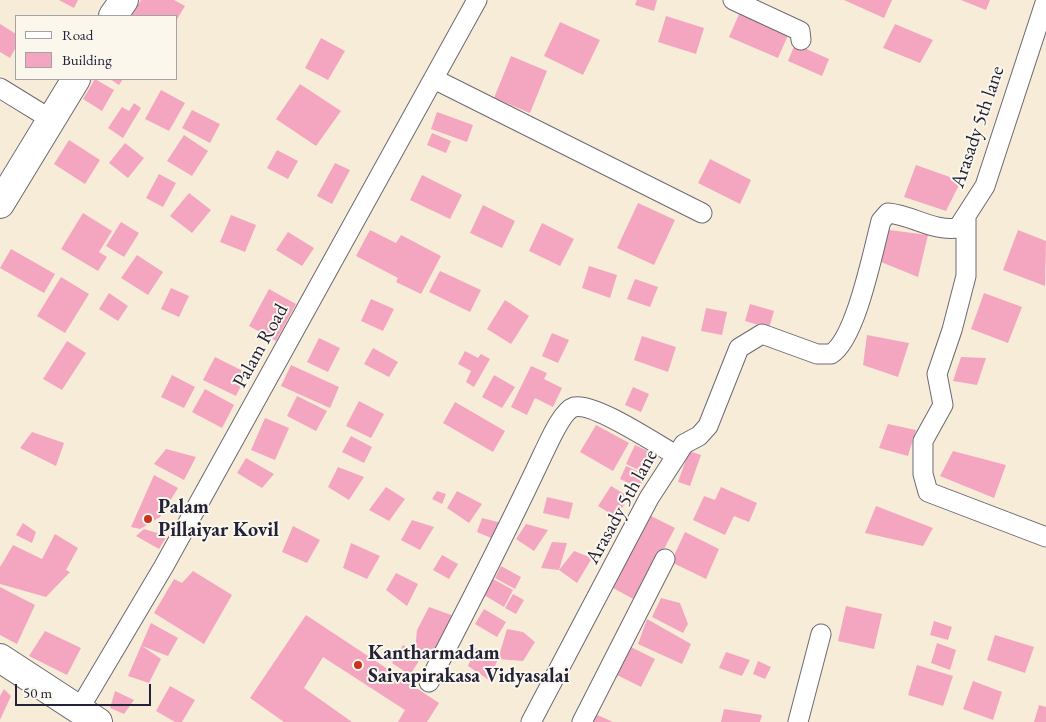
<!DOCTYPE html>
<html>
<head>
<meta charset="utf-8">
<style>
	body { margin:0 }
	#map { position:relative; width:1046px; height:722px; overflow:hidden; background:#f7ecd8; font-family:"EB Garamond",serif }
	canvas { display:block }
	.legend { position:absolute; left:15px; top:15px; width:162px; height:65px; box-sizing:border-box; background:#fbf7ec; border:1px solid #a4a2a5; margin:0; padding:6px 9px; list-style:none; font-size:15px; color:#22223b }
	.legend li { display:flex; align-items:center; gap:10px; height:25px }
	.legend b { width:25px; border:1px solid #a4a2a5 }
	.scale { position:absolute; left:15px; top:684px; width:136px; height:22px; box-sizing:border-box; border:2px solid #22223b; border-top:0; padding-left:6px; font-size:15px; line-height:18px; white-space:nowrap; color:#22223b; -webkit-text-stroke:4px #fbf7ec; paint-order:stroke }
</style>
</head>
<body>
<div id="map">
<canvas width="1046" height="722"></canvas>
<ul class="legend">
<li><b style="height:6px;background:#fff"></b>Road</li>
<li><b style="height:14px;background:#f4a6c1"></b>Building</li>
</ul>
<div class="scale">50 m</div>
</div>
<script>
const c = document.querySelector('canvas').getContext('2d');
c.lineJoin = 'round';
function fill(path, color) { c.fillStyle = color; c.fill(path, 'evenodd'); }
function stroke(path, color, width, dash) { c.strokeStyle = color; c.lineWidth = width; c.lineCap = dash ? 'butt' : 'round'; c.setLineDash(dash || []); c.stroke(path); }
function label(font, color, halo, rows, align = 'center') {
  c.font = font + ' "EB Garamond",serif'; c.lineWidth = 4; c.setLineDash([]); c.textBaseline = 'middle'; c.strokeStyle = halo; c.fillStyle = color; for (const [text, x, y, turn = 0] of rows) {
    c.save(); c.translate(x, y); c.rotate((+turn || 0) * Math.PI / 180); c.textAlign = isNaN(turn) ? turn : align; if (halo) c.strokeText(text, 0, 0); c.fillText(text, 0, 0); c.restore();
  }
}
fill(new Path2D(`
	M59 0H78L74 8Z
	M141 0H174L185 6 176 21V16H131Z
	M637 0H657L654 11 635 5Z
	M844 0H892L884 18Z
	M961 0H990L986 10Z
	M740 12 789 33 778 58 729 37Z
	M666 16 704 28 696 54 658 42Z
	M560 22 600 40 583 75 544 56Z
	M0 24 16 34V47L10 58 0 52Z
	M895 24 933 40 920 63 883 48Z
	M321 38 345 51 328 80 305 68Z
	M795 44 829 59 822 76 788 61Z
	M511 56 547 71 530 113 494 98Z
	M95 79 114 90 102 111 83 99Z
	M110 79H123L119 85Z
	M300 84 341 111 316 146 276 119Z
	M161 90 185 103 169 131 145 119Z
	M134 103 141 108 123 138 108 128 122 107 129 111Z
	M192 110 220 124 210 143 182 128Z
	M437 112 473 125 467 142 431 129Z
	M432 133 451 141 446 153 427 145Z
	M184 135 208 151 192 176 167 161Z
	M69 140 100 160 85 184 54 164Z
	M125 143 144 158 128 178 109 163Z
	M277 150 298 161 288 179 267 168Z
	M710 159 751 180 740 204 698 183Z
	M335 163 350 170 332 204 317 196Z
	M916 165 961 181 946 211 904 197Z
	M159 174 176 183 163 207 146 198Z
	M422 175 462 195 450 219 410 200Z
	M189 193 211 210 192 233 170 216Z
	M638 203 675 220 654 265 617 248Z
	M483 205 515 221 502 248 470 233Z
	M83 213 112 231 99 252 107 257 98 271 61 249Z
	M231 215 256 225 245 252 220 242Z
	M121 222 139 233 124 257 106 246Z
	M542 223 574 239 560 266 529 251Z
	M370 230 396 243 401 235 441 256 421 294 396 282 398 278 356 256Z
	M889 230 928 235 918 277 881 262Z
	M1018 230 1046 241 1045 286 1003 270Z
	M288 232 314 248 302 266 276 250Z
	M11 249 55 274 44 293 0 268Z
	M137 255 163 272 148 295 121 278Z
	M589 266 617 275 610 298 582 288Z
	M440 271 481 290 470 312 429 292Z
	M61 277 89 294 65 333 37 316Z
	M635 279 658 287 650 307 627 299Z
	M171 288 189 296 179 317 161 309Z
	M269 289 296 304 276 341 249 326Z
	M109 293 128 306 118 321 99 309Z
	M984 293 1022 307 1008 343 971 329Z
	M371 299 394 309 383 331 361 321Z
	M505 300 529 316 511 344 487 329Z
	M750 304 774 311 769 328 745 321Z
	M706 308 727 312 722 335 701 331Z
	M552 333 569 340 558 363 542 356Z
	M867 335 909 343 898 377 863 365Z
	M642 336 676 347 668 372 634 360Z
	M319 338 340 348 328 372 307 362Z
	M67 341 86 353 62 390 43 379Z
	M373 348 398 362 389 377 364 364Z
	M465 351 478 358 481 354 490 359 474 387 466 382 471 371 458 364Z
	M215 357 247 373 236 396 203 380Z
	M961 357 986 358 977 385 953 381Z
	M291 365 339 387 330 408 281 386Z
	M531 366 547 373 544 379 562 388 553 407 535 398 527 415 511 407Z
	M172 375 195 387 184 408 161 397Z
	M494 375 515 387 502 408 482 397Z
	M633 387 649 394 641 412 625 405Z
	M205 389 234 405 222 428 192 412Z
	M297 396 327 411 316 431 287 416Z
	M359 401 384 414 371 438 346 426Z
	M455 402 505 431 493 452 443 423Z
	M265 418 289 428 275 460 251 450Z
	M888 424 916 430 908 456 879 448Z
	M596 425 629 443 613 471 580 452Z
	M32 432 64 443 56 466 20 448Z
	M351 436 372 447 364 463 342 452Z
	M635 445 652 453 643 472 626 464Z
	M166 449 196 457 184 480 154 464Z
	M689 451 701 455 690 486 678 482Z
	M953 451 1006 465 994 498 940 476Z
	M246 458 274 474 262 488 237 473Z
	M626 466 646 475 640 488 620 479Z
	M338 467 364 477 349 500 328 487Z
	M154 475 178 488 160 517 140 529 131 527Z
	M611 486 629 497 616 517 598 506Z
	M386 487 405 499 389 521 369 510Z
	M721 487 757 503 749 522 734 516 725 535 693 520 704 496 715 500Z
	M437 491 446 494 442 504 432 499Z
	M457 491 482 504 469 523 447 508Z
	M547 497 573 503 569 519 543 513Z
	M876 506 933 528 923 546 865 533Z
	M649 515 675 528 637 601 613 588Z
	M482 518 502 523 498 541 477 532Z
	M412 520 434 527 420 550 401 540Z
	M23 523 36 532 32 543 16 535Z
	M526 524 548 530 534 551 516 539Z
	M293 526 320 540 307 563 282 552Z
	M144 529 167 536 159 549 136 536Z
	M685 532 719 549 706 579 671 562Z
	M55 534 78 548 66 570 70 572 46 597 0 584V567L13 545 42 559Z
	M552 542 567 543 559 570 574 551 592 558 577 583 559 570 541 568Z
	M351 543 380 556 367 579 343 568Z
	M442 555 458 564 449 579 433 570Z
	M501 566 521 577 515 589 495 578Z
	M193 571 232 595 204 644 154 613 174 579 182 583Z
	M396 573 418 584 407 606 386 590Z
	M493 579 513 590 504 607 484 595Z
	M0 587 35 605 17 644 0 635Z
	M513 594 524 600 516 614 505 608Z
	M661 598 680 603 688 624 683 633 652 617Z
	M846 606 882 614 874 649 838 641Z
	M429 607 454 616 432 655 415 651 417 630Z
	M484 609 506 622 497 637 475 624Z
	M306 615 439 703 427 722H398L405 710 323 657 304 688 352 722H284L250 698Z
	M647 619 691 644 682 664 638 644Z
	M934 621 952 627 948 640 930 635Z
	M151 623 178 638 168 656 142 646 161 659 149 683 128 676Z
	M507 629 523 632 535 642 523 661 498 659Z
	M45 631 81 648 67 675 29 656Z
	M995 635 1034 647 1025 673 987 660Z
	M937 643 956 650 950 670 931 663Z
	M403 645 422 656 410 675 392 663Z
	M629 646 655 659 641 687 615 674Z
	M475 648 498 659 489 680 468 666Z
	M726 652 750 660 742 676 719 668Z
	M758 661 771 667 765 679 753 674Z
	M917 665 953 676 943 706 908 695Z
	M973 681 1002 692 993 720 963 709Z
	M170 686 195 700 182 722H175L156 711Z
	M4 689 11 696 0 720V696Z
	M115 691 134 700 124 714 110 708Z
	M1039 705 1046 707V722H1034Z
	M724 709 762 715 760 722H721Z
	M593 713 613 722H589Z`), '#f4a6c1');
const street = new Path2D(`
	M733 0 800 31 801 40
	M434 79 702 213
	M0 88 52 120
	M966 218V276L952 330 937 374 943 405 923 441V474L928 492 1046 537
	M429 682C468 607 507 531 543 454 549 442 562 411 574 407 594 402 656 444 676 455
	M78 711 164 566 477 0
	M531 722 649 498 684 444 699 436 708 426 739 348 762 334 817 354H831C856 339 873 251 881 221L888 213C912 215 934 232 958 228L985 186 1046 0
	M582 722 665 559
	M798 722 821 634`);
const secondary = new Path2D(`
	M0 658 98 722`);
const primary = new Path2D(`
	M113 16 124 0
	M0 204 76 79`);
stroke(street, '#6d6972', 21);
stroke(secondary, '#6d6972', 30);
stroke(primary, '#6d6972', 30);
stroke(street, '#fff', 19);
stroke(secondary, '#fff', 28);
stroke(primary, '#fff', 28);
for (const [x, y, r, color] of [
	[148,519,5,"#c8321e"],
	[358,665,5,"#c8321e"]
]) { const dot = new Path2D(); dot.arc(x, y, r, 0, 2 * Math.PI); c.fillStyle = color; c.fill(dot); stroke(dot, '#fbf7ec', 2); }
label('20px', '#22223b', '#fbf7ec', [
	["Arasady 5th lane",978,127,-71],
	["Palam Road",261,346,-61],
	["Arasady 5th lane",622,507,-61]
]);
label('bold 20px', '#22223b', '#fbf7ec', [
	["Palam",158,508],
	["Pillaiyar Kovil",158,531],
	["Kantharmadam",368,654],
	["Saivapirakasa Vidyasalai",368,677]
], 'left');
</script>
</body>
</html>
